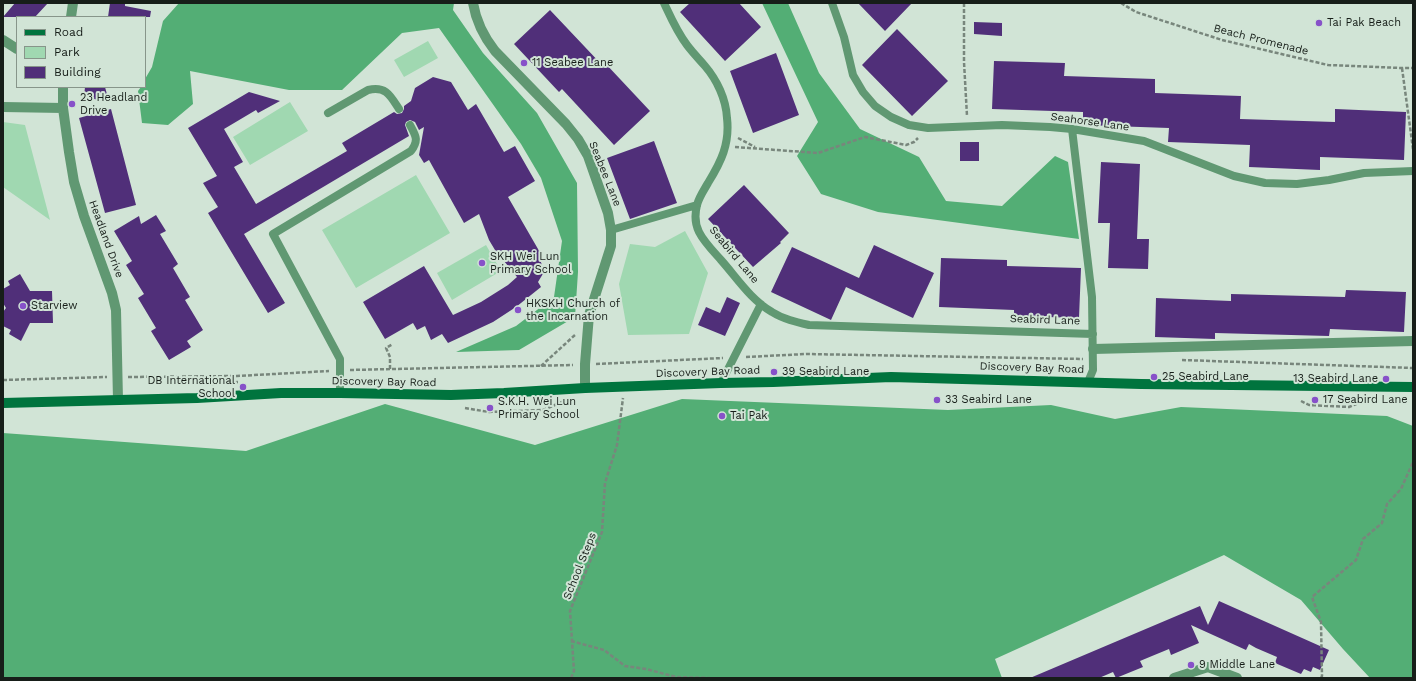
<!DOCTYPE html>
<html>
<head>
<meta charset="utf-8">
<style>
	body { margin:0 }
	#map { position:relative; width:1416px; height:681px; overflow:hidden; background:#d1e4d6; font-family:"Work Sans",sans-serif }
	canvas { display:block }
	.frame { position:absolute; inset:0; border:4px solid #171e19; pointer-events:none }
	.legend { position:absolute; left:16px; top:16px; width:130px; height:72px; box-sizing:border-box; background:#d1e4d6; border:1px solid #87958a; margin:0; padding:5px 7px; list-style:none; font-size:12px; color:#171e19 }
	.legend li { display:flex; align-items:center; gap:8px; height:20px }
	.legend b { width:20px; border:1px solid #87958a }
</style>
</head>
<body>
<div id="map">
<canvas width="1416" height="681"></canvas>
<div class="frame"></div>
<ul class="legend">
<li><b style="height:5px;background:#00743e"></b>Road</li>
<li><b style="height:11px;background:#a0d8b1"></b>Park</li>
<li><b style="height:11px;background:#502f79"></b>Building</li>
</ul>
</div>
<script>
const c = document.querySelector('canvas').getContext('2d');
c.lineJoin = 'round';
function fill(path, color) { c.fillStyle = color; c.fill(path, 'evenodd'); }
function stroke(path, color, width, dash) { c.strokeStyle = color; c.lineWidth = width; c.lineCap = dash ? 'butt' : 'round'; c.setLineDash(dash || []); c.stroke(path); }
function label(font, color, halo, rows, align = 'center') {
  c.font = font + ' "Work Sans",sans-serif'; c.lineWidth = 4; c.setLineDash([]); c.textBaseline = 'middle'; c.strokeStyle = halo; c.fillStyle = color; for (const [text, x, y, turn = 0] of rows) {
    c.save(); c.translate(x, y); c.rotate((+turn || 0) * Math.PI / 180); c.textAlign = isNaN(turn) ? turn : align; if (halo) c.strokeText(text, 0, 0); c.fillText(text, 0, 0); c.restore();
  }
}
fill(new Path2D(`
	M428 41 438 58 404 77 394 60Z
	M290 102 308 131 250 165 233 137Z
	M3 122 25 125 50 220 3 187Z
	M416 175 450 233 356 288 322 230Z
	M685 231 708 273 689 334 628 335 619 284 630 244 655 247Z
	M486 245 501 271 452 300 437 273Z`), '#a0d8b1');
fill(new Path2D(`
	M179 3H454L453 10 483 53 537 113 577 183 578 272 575 317 519 350 456 352 516 326 554 297 562 241 541 178 521 144 439 28 402 33 342 90H289L190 71 193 104 168 125 142 123 138 91 141 87H145V79L152 67 163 21Z
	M762 3H788L819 73 860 129 919 157 946 201 1002 206 1055 156 1068 162 1079 239 878 212 821 194 797 156 818 122Z
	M682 399 948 410 1051 405 1115 419 1181 407 1387 416 1413 426V678H1370L1343 649 1301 600 1224 555 995 659 1002 678H3V433L246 451 385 404 535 445Z`), '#53ae75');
fill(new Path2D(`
	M15 3H48L35 17H3Z
	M110 3H125V6L151 11 150 17H108Z
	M690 3H739L761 27 725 61 680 12Z
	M858 3H912L885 31Z
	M550 10 602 65 605 63 650 111 614 145 562 89 559 92 514 44Z
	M974 22 1002 23V36L974 34Z
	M897 29 948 81 912 116 862 65Z
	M776 53 799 115 753 133 730 71Z
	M994 61 1065 63 1064 76 1155 79V93L1241 96 1240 119 1335 122V109L1406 112 1404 160 1320 157V170L1249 167 1250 145 1168 142 1169 128 1083 125V112L992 109Z
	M433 77 451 82 468 110 476 104 504 152 515 146 535 181 508 197 538 249 542 258 540 259 544 272 538 282 541 287 516 307 493 322 448 343 442 334 431 340 425 326 417 330 413 323 385 339 363 302 424 266 453 315 481 302 508 285 517 277 495 250 489 240 479 214 464 223 429 160 424 163 419 155 424 127 419 130 415 122 410 120 406 122 405 125 409 136 244 234 285 303 268 313 208 213 218 207 203 183 217 176 188 128 249 92 280 101 258 113 256 110 224 129 243 162 234 167 256 204 347 151 342 143 394 112 397 114 402 113 404 109V106L411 101 415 88Z
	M85 87H105L109 102 84 97Z
	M111 109 136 205 105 213 79 118Z
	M654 141 677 203 630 219 607 158Z
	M960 142H979V161H960Z
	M1101 162 1140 164 1137 239H1149L1148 269 1108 268 1110 223H1098Z
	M744 185 789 233 780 242 781 243 753 267 708 219Z
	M156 215 166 231 160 234 178 264 173 268 190 297 185 300 203 330 187 341 191 347 169 360 151 331 156 328 138 298 144 294 126 265 132 261 114 231 139 216 141 224Z
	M874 245 934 273 913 318 846 287 831 320 771 292 792 247 859 278Z
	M941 258 1007 260V266L1081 268 1079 318 1014 316V310L939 307Z
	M20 274 30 291H52L53 323H30L21 341 9 334 11 330 3 326V312L6 308 3 303V289L10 285 8 281Z
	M1346 290 1406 292 1404 332 1330 329 1329 336 1215 333V339L1155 337 1156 298 1231 301V294L1345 297Z
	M727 297 740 303 725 336 698 325 706 307 720 313Z
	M1219 601 1329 650 1320 670 1313 667 1311 672 1304 669 1301 674 1275 663 1277 657 1256 648 1249 644 1246 650 1191 625 1199 643 1171 655 1169 649 1152 656 1140 661 1143 667 1116 678 1113 672 1099 678H1030L1200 606 1208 625Z`), '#502f79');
stroke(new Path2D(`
	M964 3V62L967 116
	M1121 3 1136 12 1222 40 1328 65 1402 68H1413
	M1402 68 1413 149
	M738 138 755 147
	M735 147 818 153 865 137 906 145 914 142 918 138
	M746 357 806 354 1083 359
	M1182 360 1413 368
	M596 364 723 358
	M541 366 576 334
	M390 369V357L386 348 393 344
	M350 370 573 365
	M128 377 237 376 329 371
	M3 380 107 377
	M211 384 238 382
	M1301 401 1309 405 1349 407 1366 400
	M465 408 489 412 543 410 562 402
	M571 641 604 650 625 666 646 669 676 677 710 678
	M571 678 574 671 570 611 602 532 605 483 617 445 623 398
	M1321 678 1322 676 1321 622 1312 597 1356 560 1363 539 1382 523 1387 504 1401 489 1413 462`), '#78867c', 2.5, [4, 2]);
stroke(new Path2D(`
	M664 3C671 18 677 32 687 45 693 53 699 59 705 66 717 80 726 99 727 118 730 144 721 162 708 183 704 190 699 197 697 205 695 213 695 224 699 232 704 242 713 251 721 260 737 278 751 300 772 312 783 319 796 322 809 325L1093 334
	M832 3 844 37 853 75 863 92 875 106 891 117 909 125 928 128 1002 125 1050 127 1072 129 1144 141 1234 176 1265 183 1297 184 1329 180 1364 173 1413 171
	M328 113 368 90C386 86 390 95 399 109
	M1072 129 1092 297 1093 370 1088 382
	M611 230 697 205
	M721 383 761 304
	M340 393V359L273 234 411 151C419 140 416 136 410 125`), '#609872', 8);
stroke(new Path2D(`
	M473 3C476 21 484 37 495 51L566 124 578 139 588 156 608 213 611 230V246L589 315 585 364V388
	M71 17 73 3
	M3 40 17 49
	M63 87V108L69 152 74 182 84 216 112 293 116 310 118 400
	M3 107 63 108
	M1093 349 1413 341
	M1174 678 1208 667 1237 678`), '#609872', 10);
stroke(new Path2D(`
	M3 403 197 398 281 393H340L451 395 504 393 585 388 721 383 773 382 891 377 1141 384 1413 387`), '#00743e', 10);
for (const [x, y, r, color] of [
	[1319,23,4,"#8751c9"],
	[524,63,4,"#8751c9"],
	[72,104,4,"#8751c9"],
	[482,263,4,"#8751c9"],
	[23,306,4,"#8751c9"],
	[518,310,4,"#8751c9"],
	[774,372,4,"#8751c9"],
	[1154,377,4,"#8751c9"],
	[1386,379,4,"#8751c9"],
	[243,387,4,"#8751c9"],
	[937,400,4,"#8751c9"],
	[1315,400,4,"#8751c9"],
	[490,408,4,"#8751c9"],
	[722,416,4,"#8751c9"],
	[1191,665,4,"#8751c9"]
]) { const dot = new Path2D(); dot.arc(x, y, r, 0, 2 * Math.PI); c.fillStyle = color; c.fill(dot); stroke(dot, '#d1e4d6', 1.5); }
label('11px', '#171e19', '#d1e4d6', [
	["Tai Pak Beach",1327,23],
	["11 Seabee Lane",532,63],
	["23 Headland",80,98],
	["Drive",80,111],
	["SKH Wei Lun",490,257],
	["Primary School",490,270],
	["HKSKH Church of",526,304],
	["the Incarnation",526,317],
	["Starview",31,306],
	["39 Seabird Lane",782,372],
	["25 Seabird Lane",1162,377],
	["13 Seabird Lane",1378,379,"right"],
	["DB International",235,381,"right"],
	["School",235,394,"right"],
	["33 Seabird Lane",945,400],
	["17 Seabird Lane",1323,400],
	["S.K.H. Wei Lun",498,402],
	["Primary School",498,415],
	["Tai Pak",730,416],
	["9 Middle Lane",1199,665]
], 'left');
label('11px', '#171e19', '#d1e4d6', [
	["Beach Promenade",1261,40,14],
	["Seahorse Lane",1090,122,8],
	["Seabee Lane",605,174,68],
	["Headland Drive",106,239,70],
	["Seabird Lane",734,255,50],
	["Seabird Lane",1045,320,2],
	["Discovery Bay Road",1032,368,2],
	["Discovery Bay Road",708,372,-2],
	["Discovery Bay Road",384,382,1],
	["School Steps",580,566,-68]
]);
</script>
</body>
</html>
